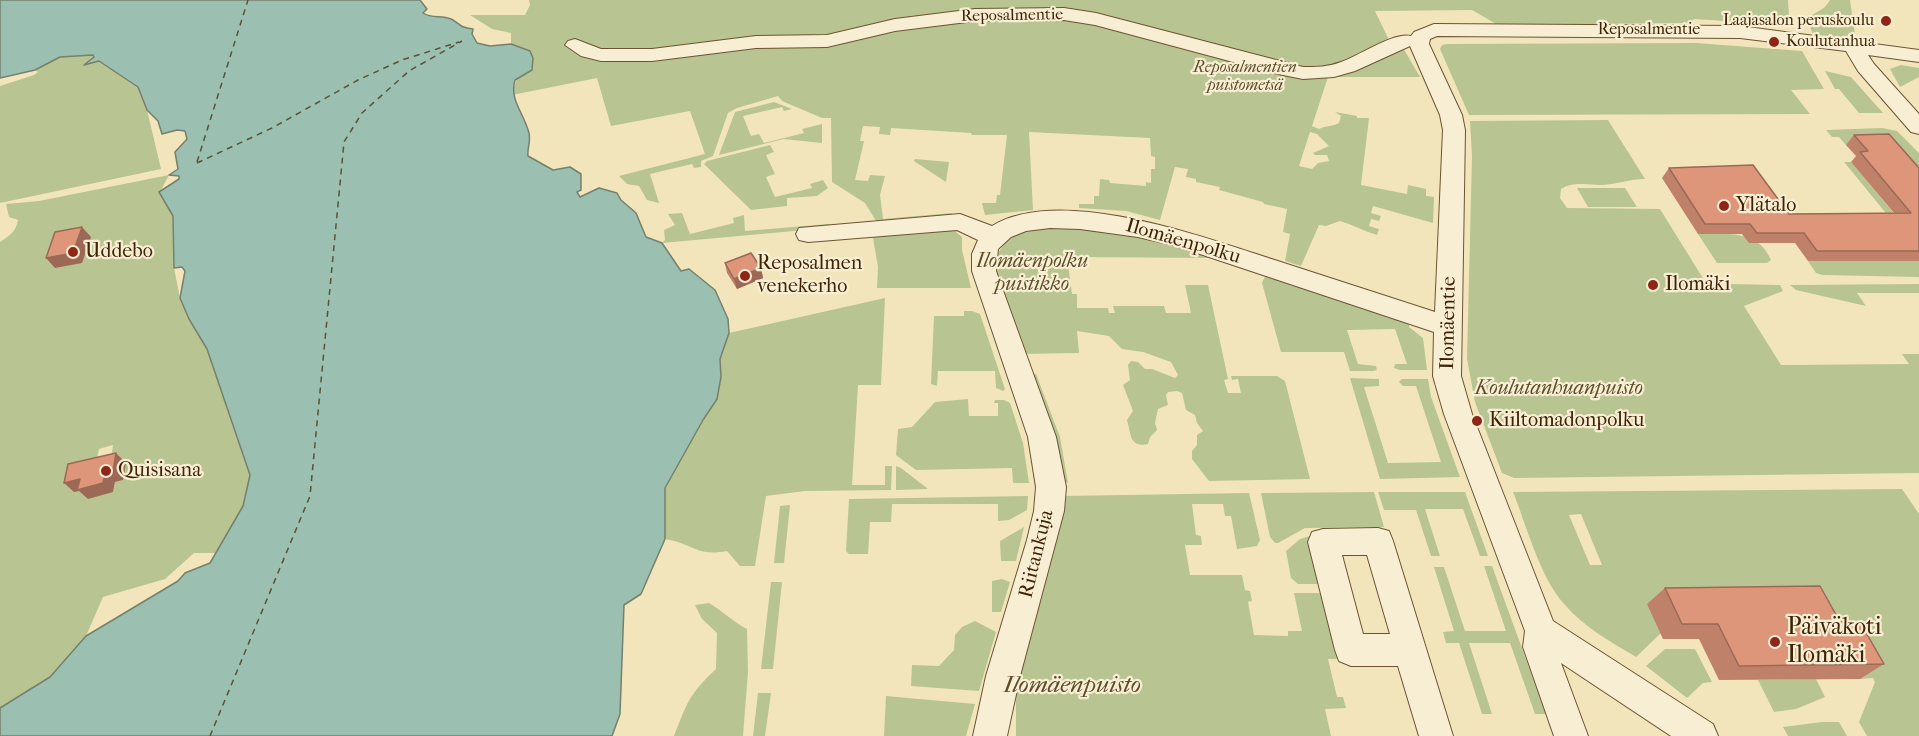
<!DOCTYPE html>
<html>
<head>
<meta charset="utf-8">
<style>
	body { margin:0 }
	canvas { display:block; background:#f2e5bb }
</style>
</head>
<body>
<canvas width="1919" height="736"></canvas>
<script>
const c = document.querySelector('canvas').getContext('2d');
c.lineJoin = 'round';
function fill(path, color) { c.fillStyle = color; c.fill(path, 'evenodd'); }
function stroke(path, color, width, dash) { c.strokeStyle = color; c.lineWidth = width; c.lineCap = dash ? 'butt' : 'round'; c.setLineDash(dash || []); c.stroke(path); }
function label(font, color, halo, rows, align = 'center') {
  c.font = font + ' "IM FELL French Canon",serif'; c.lineWidth = 4.5; c.setLineDash([]); c.textBaseline = 'middle'; c.strokeStyle = halo; c.fillStyle = color; for (const [text, x, y, turn = 0] of rows) {
    c.save(); c.translate(x, y); c.rotate((+turn || 0) * Math.PI / 180); c.textAlign = isNaN(turn) ? turn : align; if (halo) c.strokeText(text, 0, 0); c.fillText(text, 0, 0); c.restore();
  }
}
fill(new Path2D(`
	M529 0H1788L1789 16 1742 22 1694 19 1691 23 1498 25 1472 10 1375 11 1389 40 1402 46 1420 77H1328L1312 126 1319 129C1327 125 1332 127 1339 123L1341 116 1335 112 1357 116V118H1369L1361 185 1407 194 1408 185 1426 189V196L1434 197 1433 223 1373 206 1371 213 1381 216 1379 221 1371 219 1369 226 1379 229 1377 235C1364 231 1353 225 1340 221L1326 226 1319 225 1301 266 1285 261 1290 234 1283 232 1287 209 1264 204 1263 202 1219 190 1220 187 1196 182V179L1186 177 1188 169 1175 167 1160 220 1126 211 1079 208V204H1094V196H1099L1100 179 1109 180 1110 183 1146 186V182L1151 183V169H1155V157L1151 156 1150 138 1029 132 1033 210 985 215 982 203H996L997 195H1000L1007 135H972L971 133 891 128 890 135 879 134 880 127 863 126 860 141H864L855 180 868 181 870 175 885 176 880 195 883 219 952 213 951 215 876 221 865 203 832 182 831 118H822L782 101 778 96 737 108 728 113 713 156 701 161V167L694 168 692 164 650 174 659 203 647 200 639 186 627 184 619 176 705 154 690 111 611 126 597 78 512 95C515 79 524 66 530 51L511 44V33L492 29 470 15H525L530 5ZM1310 132 1317 134 1329 146 1313 153 1315 155H1327L1329 161 1318 163 1312 169 1299 166Z
	M1830 0H1850L1856 41 1813 34 1806 19 1825 7Z
	M1696 43 1802 51 1824 89 1791 90 1810 114 1469 115 1440 49 1442 45 1447 44Z
	M90 55 94 57 85 65 99 61 138 87 147 110 161 169 0 203V86L34 75 38 72 35 70 60 57Z
	M1901 65 1919 68V77L1900 87 1890 69Z
	M1825 71 1851 77 1883 113H1859L1839 89H1835Z
	M774 102 792 109 784 111 782 107 743 116 751 136 759 134 764 143 804 133 802 129 822 124V143L784 139 719 155 735 112Z
	M1608 120 1645 179C1630 179 1617 184 1602 185 1589 185 1573 181 1561 189L1560 198 1567 208 1660 209 1709 288H1731L1730 284 1780 285 1783 291 1744 306 1781 365 1909 364 1902 354H1919V473L1514 478 1502 473 1475 402 1467 359 1472 156 1470 121Z
	M1882 128 1897 131 1919 153V188L1881 144 1846 145 1839 137H1832L1826 130Z
	M770 145 774 152 766 155 775 174 766 177 775 197 812 188 810 184 823 180 828 188 817 196 787 198V206L751 210 704 164 707 161Z
	M915 159 949 162 946 182 914 161Z
	M1844 162H1851L1902 223H1894Z
	M169 175 160 192 173 216 174 268 180 298 189 319 207 349 250 475 243 506 215 553H194L165 579 103 597 86 636 50 677 0 708V242C9 236 16 232 18 220L9 217 6 204 39 201ZM113 445 110 467 123 480 115 482 113 492 90 488 99 449Z
	M1577 188H1625L1637 207H1588Z
	M682 213 690 234 734 223 733 218 744 215 745 231 829 224V226L827 228 662 243 665 240 664 230 675 225 668 214Z
	M949 226 962 237V250L971 288H877L878 267 872 232Z
	M1079 227 1108 230 1217 258 1067 257 1072 294H1077V308H1108L1109 313H1115L1113 306H1164L1166 313H1191L1185 285H1208L1228 379 1224 380 1228 393H1241L1238 379 1232 380 1231 376H1277L1285 381 1310 479 1209 481 1192 459V451L1197 445V435L1203 431 1197 423 1195 415 1186 410 1182 393 1177 391 1168 392 1166 395 1168 405 1158 409 1155 423 1157 430 1150 437 1148 444C1129 448 1131 433 1127 420L1133 411 1123 385 1130 380 1128 365 1131 361 1138 362 1145 369H1152L1175 378 1178 375 1171 362 1143 352 1122 349 1109 336 1077 331 1079 353 1021 354 994 266C1004 223 1042 230 1079 227Z
	M1698 234C1727 234 1758 229 1771 260L1767 263H1717Z
	M1808 261H1919V277L1822 275 1816 273Z
	M1266 274 1409 322V327L1423 338 1427 370H1400L1394 368 1395 364H1407L1395 329 1347 330 1358 364 1376 366 1377 370 1373 371H1350L1344 352H1281L1262 283Z
	M1919 284V293H1857L1866 306 1796 290 1790 285Z
	M885 298 881 385H858L852 485H885V466H892L891 490 805 491 766 496 755 566H740L727 551C696 557 692 543 665 539V488L703 420 717 399 721 377 720 359 729 333Z
	M964 311H972L980 314 1005 389 1003 391 996 388 995 371H938L937 386 931 384 934 316H964Z
	M1036 374 1060 437 1068 483 1061 479 1029 376Z
	M1350 378 1379 379V386L1364 387 1388 463 1441 462 1416 386H1403L1399 382 1402 379H1428L1431 397 1460 477 1380 479Z
	M968 399 969 416H998V403H994L995 400H1004L1010 403 1023 443 1029 483H1013L1012 468 916 470 896 455 898 429 912 427 935 402Z
	M896 466 901 468 928 489 896 490Z
	M1902 489 1919 514V736H1867L1859 722 1875 682 1873 678 1860 679 1837 637 1661 633 1636 657C1611 642 1584 627 1565 605 1540 578 1527 527 1513 492ZM1581 514 1602 565H1590L1569 515Z
	M1374 492 1384 527 1305 528 1278 543H1275L1270 537 1261 493Z
	M1378 492H1465L1488 556H1480L1463 509H1425L1440 556H1431L1416 510H1384Z
	M1249 493 1260 540 1257 546 1237 549 1231 516H1225L1223 504H1192L1196 535 1201 536 1202 545H1185L1190 575H1242L1245 590 1250 591 1252 601 1248 602 1254 635 1288 636V631H1302L1294 593H1328L1345 659H1328L1337 697H1343L1346 708 1325 709 1331 736H1016V674L1062 496Z
	M1028 496 1027 510 1009 520 998 521V504H892L891 522H870L868 554H849L846 551 849 499Z
	M790 505 784 563H774L780 506Z
	M1024 527 1016 561H1001L1000 541Z
	M1313 535 1325 584H1298L1291 578 1286 551 1300 539Z
	M1484 566H1492L1546 714H1535L1510 643H1469L1492 714H1482L1459 643H1446L1443 632 1454 631 1434 567H1444L1465 631H1506Z
	M1002 579 1010 582 1001 612H992V581Z
	M771 582H782L773 669H761Z
	M709 603C723 611 733 622 747 629L748 672 743 736H674C687 703 689 694 716 669L717 633 702 619 695 605Z
	M975 621 996 632 979 691 911 686 912 665 939 666 954 650 955 635 962 627Z
	M1665 649H1695L1712 682 1703 683 1687 698 1646 666Z
	M1816 679 1825 697 1796 709 1774 712 1758 680Z
	M758 693H771L765 736H753Z
	M886 696 975 704 966 736H884Z
	M1822 722H1839L1847 736H1788L1783 727Z`), '#b8c592');
const water = new Path2D(`
	M0 0H420L427 9 423 13C432 19 441 15 451 19 461 24 458 27 473 29L472 34 477 43 490 46 511 44 530 51 533 58 532 70 515 80C509 100 524 113 529 133 531 142 527 148 528 156L553 170 570 167 581 174V190L577 192 580 197 599 188 617 193 621 200 636 213 646 237 662 243 681 271 689 269 715 290 728 319 729 333 720 359 721 377 717 399 703 420 665 488V539L641 594 624 605 620 714 612 736H0V708L50 677 86 636 178 581 185 573 210 563 243 506 250 475 207 349 189 319 180 298 185 271 182 267 174 268 173 216 159 192 179 179V176L169 175 178 169 175 152 187 139 185 131 177 130 162 134 158 121 147 110 138 87 99 61 84 65 94 57 93 55 60 57 35 70 0 78Z`);
fill(water, '#9bbfb1');
stroke(water, '#76816c', 1.5);
stroke(new Path2D(`
	M197 162 248 0
	M197 163 272 128 358 80 402 60 459 42
	M210 736 310 496 344 142 362 113 409 71 462 41`), '#5b5238', 1.5, [6, 5]);
const minor = new Path2D(`
	M1064 8 1096 13 1303 67C1316 67 1328 67 1341 62 1359 56 1393 32 1411 36L1414 32 1434 24 1740 26 1919 50V62L1868 55 1874 64 1919 114V134L1911 132 1858 71 1846 51 1740 38 1437 36 1430 39 1429 44 1462 115 1465 130 1461 376 1472 414 1553 621 1713 724 1718 736H1671L1561 663 1588 736H1554L1523 647 1525 631 1444 414 1433 376 1434 332 1176 246 1138 237 1080 229 1050 228 1026 231 1011 237 998 249 996 271 1056 437 1066 487 1064 511 1020 676 1007 736H973L986 676 1027 540 1034 511 1036 487 1028 437 972 271V254L978 240 957 230 808 242 799 240 796 234 799 228 960 214 992 226C1063 183 1214 241 1287 264 1336 280 1386 296 1435 312L1443 130 1440 115 1410 46 1355 71 1334 77 1303 79 1278 74 1095 25 1064 20 975 21 895 31 827 47 756 48 652 61H601L581 56 565 45 568 41 575 39 601 49H652L756 36 827 35 895 19 975 9Z
	M1378 528 1389 531 1393 541 1453 736H1419L1398 666H1351L1339 661 1335 650 1308 542 1312 532 1323 529ZM1342 555H1367L1390 634H1363Z`);
stroke(minor, '#6c5432', 2);
fill(minor, '#f7eed3');
fill(new Path2D(`
	M1854 135 1919 168V261H1808L1795 243H1749L1742 234H1698L1662 178 1669 168 1789 214 1894 213 1851 162 1856 156 1846 145Z
	M725 263 761 268 763 278 737 289 727 273Z
	M1665 588 1840 622 1884 664 1860 679 1719 680 1699 639H1663L1647 604Z`), '#bf816a');
fill(new Path2D(`
	M82 227 91 237 82 263 55 268 46 258Z
	M761 268 763 278 737 289 734 279Z
	M116 453 126 463 123 480 115 482 113 492 88 499 79 491 74 492 64 483 105 473Z`), '#9b6956');
const building = new Path2D(`
	M1889 134 1919 168V251H1817L1804 233H1757L1750 224H1705L1669 168 1753 165 1789 214 1911 213 1860 152 1868 151 1854 135Z
	M82 227 73 253 46 258 55 232Z
	M751 253 761 268 734 279 725 263Z
	M116 453 113 471 105 473 103 483 77 490 80 479 64 483 68 464Z
	M1820 586 1840 622H1860L1884 664 1739 666 1718 624H1682L1665 588Z`);
fill(building, '#de967b');
stroke(building, '#9b6956', 1.5);
for (const [x, y, r, color] of [
	[1886,21,6,"#8f2418"],
	[1774,42,6,"#8f2418"],
	[1724,206,6,"#8f2418"],
	[73,252,6,"#8f2418"],
	[745,276,6,"#8f2418"],
	[1653,285,6,"#8f2418"],
	[1477,421,6,"#8f2418"],
	[106,471,6,"#8f2418"],
	[1775,642,6,"#8f2418"]
]) { const dot = new Path2D(); dot.arc(x, y, r, 0, 2 * Math.PI); c.fillStyle = color; c.fill(dot); stroke(dot, '#f7eed3', 2); }
label('16px', '#3f2304', '#f7eed3', [
	["Reposalmentie",1012,16,-1],
	["Reposalmentie",1649,30]
]);
label('16px', '#3f2304', '#f7eed3', [
	["Laajasalon peruskoulu",1874,21],
	["Koulutanhua",1786,42,"left"]
], 'right');
label('italic 16px', '#5d4c28', '#f7eed3', [
	["Reposalmentien",1245,68],
	["puistometsä",1245,86]
]);
label('20px', '#3f2304', '#f7eed3', [
	["Ylätalo",1736,206],
	["Uddebo",85,252],
	["Reposalmen",757,264],
	["venekerho",757,287],
	["Ilomäki",1665,285],
	["Kiiltomadonpolku",1489,421],
	["Quisisana",118,471]
], 'left');
label('20px', '#3f2304', '#f7eed3', [
	["Ilomäenpolku",1183,242,16],
	["Ilomäentie",1449,323,-89],
	["Riitankuja",1037,554,-76]
]);
label('italic 20px', '#5d4c28', '#f7eed3', [
	["Ilomäenpolku",1032,262],
	["puistikko",1032,285],
	["Koulutanhuanpuisto",1559,389]
]);
label('24px', '#3f2304', '#f7eed3', [
	["Päiväkoti",1787,628],
	["Ilomäki",1787,656]
], 'left');
label('italic 24px', '#5d4c28', '#f7eed3', [
	["Ilomäenpuisto",1072,686]
]);
</script>
</body>
</html>
